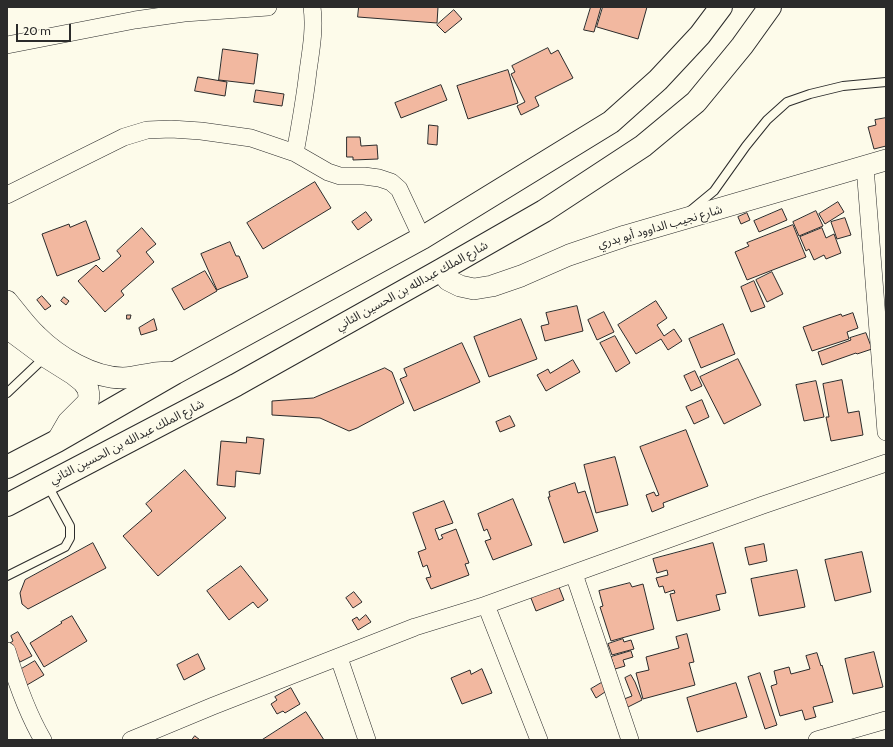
<!DOCTYPE html>
<html>
<head>
<meta charset="utf-8">
<style>
	body { margin:0 }
	#map { position:relative; width:893px; height:747px; overflow:hidden; background:#fdfbea; font-family:Cabin,sans-serif }
	canvas { display:block }
	.frame { position:absolute; inset:0; border:8px solid #2b2b2b; pointer-events:none }
	.scale { position:absolute; left:16px; top:24px; width:55px; height:18px; box-sizing:border-box; border:2px solid #2b2b2b; border-top:0; padding-left:5px; font-size:12px; line-height:14px; white-space:nowrap; color:#2b2b2b; -webkit-text-stroke:3px #fdfbea; paint-order:stroke }
</style>
</head>
<body>
<div id="map">
<canvas width="893" height="747"></canvas>
<div class="frame"></div>
<div class="scale">20 m</div>
</div>
<script>
const c = document.querySelector('canvas').getContext('2d');
c.lineJoin = 'round';
function fill(path, color) { c.fillStyle = color; c.fill(path, 'evenodd'); }
function stroke(path, color, width, dash) { c.strokeStyle = color; c.lineWidth = width; c.lineCap = dash ? 'butt' : 'round'; c.setLineDash(dash || []); c.stroke(path); }
function label(font, color, halo, rows, align = 'center') {
  c.font = font + ' Cabin,"Noto Sans Arabic",sans-serif'; c.lineWidth = 3; c.setLineDash([]); c.textBaseline = 'middle'; c.strokeStyle = halo; c.fillStyle = color; for (const [text, x, y, turn = 0] of rows) {
    c.save(); c.translate(x, y); c.rotate((+turn || 0) * Math.PI / 180); c.textAlign = isNaN(turn) ? turn : align; if (halo) c.strokeText(text, 0, 0); c.fillText(text, 0, 0); c.restore();
  }
}
const building = new Path2D(`
	M359 7H438L437 23 358 17Z
	M591 7H601L594 32 584 30Z
	M603 7H647L638 39 597 27Z
	M454 10 462 19 445 33 437 25Z
	M548 48 551 54 558 50 573 78 535 97 539 106 521 115 517 106 525 102 511 74 515 72 512 66Z
	M223 49 258 54 254 84 219 80Z
	M508 70 518 103 468 119 457 86Z
	M198 77 227 82 225 96 195 91Z
	M441 85 447 100 401 118 395 103Z
	M256 90 284 94 282 106 254 102Z
	M886 118V146L874 149 868 127 876 125 875 120Z
	M429 125 438 126 437 145 428 144Z
	M347 137H360L361 146 377 145 378 159 353 160V157H347Z
	M315 182 331 208 263 249 247 223Z
	M838 202 844 212 825 224 819 214Z
	M782 209 787 220 759 232 754 221Z
	M816 211 823 226 799 236 793 222Z
	M366 212 372 220 358 230 352 222Z
	M747 213 750 220 741 224 738 217Z
	M845 218 851 235 837 239 831 222Z
	M86 221 100 259 57 276 42 234 69 224 70 227Z
	M793 225 806 257 747 280 735 252 749 246 747 243Z
	M142 228 156 244 146 252 154 262 121 291 124 295 105 312 78 281 96 265 103 272 121 256 117 251Z
	M822 228 826 238 834 234 841 253 826 259 824 255 814 260 809 249 806 251 800 237Z
	M230 242 236 256H239L248 277 217 290 201 254Z
	M205 271 217 291 184 310 172 289Z
	M772 272 783 294 767 302 756 280Z
	M754 281 765 307 751 312 741 287Z
	M42 296 51 306 45 310 37 300Z
	M64 297 69 301 66 305 61 301Z
	M656 301 667 318 657 325 664 336 674 329 682 341 668 350 661 339 636 354 618 325Z
	M577 306 583 331 545 341 541 326 549 324 546 313Z
	M604 312 614 332 597 340 588 320Z
	M853 313 858 328 847 332 849 339 812 351 803 327 841 314 842 316Z
	M127 315H131L130 319H127Z
	M154 319 157 330 141 335 139 328Z
	M521 319 537 359 489 377 474 337Z
	M723 324 735 354 701 368 689 339Z
	M866 333 872 349 857 354 856 353 822 365 818 352 851 340 850 338Z
	M615 336 630 363 616 372 600 343Z
	M462 343 480 382 414 411 400 379 407 376 404 369Z
	M738 359 761 405 724 424 700 377Z
	M573 360 580 372 546 391 537 375 548 369 550 373Z
	M385 368 392 372 404 403 357 428 349 431 320 418 272 415V401L313 398Z
	M695 371 702 386 691 391 684 376Z
	M842 380 848 413 859 411 863 435 831 441 826 417H829L823 384Z
	M816 381 824 417 804 421 796 385Z
	M702 400 709 417 694 424 686 407Z
	M510 416 515 426 500 432 496 422Z
	M686 430 708 486 663 503 664 507 652 512 646 495 654 492 656 496 659 495 640 447Z
	M247 437 264 439 260 474 236 471 235 487 217 485 221 441 246 443Z
	M615 457 628 505 596 513 584 465Z
	M185 470 226 518 158 576 123 536 152 511 146 504Z
	M575 483 578 493 585 491 598 531 564 543 548 497H550L549 492Z
	M513 499 532 545 493 560 485 541 491 539 487 529 484 531 478 514Z
	M444 501 453 523 435 529 439 540 443 538 441 535 456 529 469 563 465 564 469 575 431 589 426 578 431 577 427 565 423 567 418 552 426 549 413 513Z
	M93 543 106 568 28 609 22 604 20 593 25 580Z
	M713 543 726 593 716 595 720 610 677 621 670 594 675 593 674 590 665 593 663 586 659 587 656 578 668 575 667 570 657 573 653 559Z
	M764 544 767 561 749 565 745 548Z
	M862 552 871 592 835 601 825 560Z
	M241 566 268 600 258 608 253 602 229 620 207 591Z
	M797 570 805 607 759 616 751 579Z
	M557 582 564 600 536 611 529 593Z
	M630 583 632 587 643 584 654 629 611 641 600 607 603 606 599 591Z
	M354 592 362 602 353 608 346 598Z
	M366 615 371 622 358 630 352 620 357 617 359 620Z
	M72 616 87 641 44 667 30 643 62 623 61 622Z
	M18 632 32 656 20 662 10 643 13 641 11 636Z
	M687 634 694 662 689 663 695 685 643 699 636 673 649 670 646 657 679 648 676 637Z
	M623 639 624 642 631 640 634 649 612 655 608 644Z
	M631 651 633 657 623 660 625 666 615 669 611 657Z
	M874 652 883 687 853 694 845 659Z
	M817 653 821 666 822 665 833 702 813 707 816 717 805 720 802 710 780 716 771 686 777 684 774 671 789 667 791 674 810 669 806 656Z
	M198 654 205 669 184 680 177 665Z
	M35 661 44 675 27 685 18 671Z
	M482 669 492 693 462 704 451 678 470 670 471 674Z
	M760 673 777 725 765 729 748 677Z
	M631 675 635 682 642 700 628 707 624 699 632 696 625 678Z
	M603 682 608 690 596 698 591 689Z
	M736 683 747 717 697 732 687 698Z
	M291 688 300 704 285 713 283 711 277 714 271 704 277 700 275 697Z
	M306 712 324 740H262Z
	M195 736 200 740H192Z`);
fill(building, '#f2b8a0');
stroke(building, '#2b2b2b', 1);
const service = new Path2D(`
	M691 210 714 191 746 146 767 120 787 102 810 94 843 86 886 82
	M7 393 45 357
	M7 576 65 547 70 538V526L47 484`);
const minor = new Path2D(`
	M7 45 135 20 184 13 268 7
	M295 153C300 126 305 98 308 71 311 50 315 28 312 7
	M865 167 886 432
	M7 195 124 137 147 130 171 129 201 131 251 138 295 153 328 172 340 176H364L379 178 391 182 399 189 422 238
	M574 574 630 740
	M486 605 539 740
	M7 651C16 681 27 713 43 740
	M339 658 367 740
	M131 740 213 706 415 627 486 605 763 505 886 463
	M817 740 886 720`);
const tertiary = new Path2D(`
	M441 270 448 280 460 286 474 289 492 286 521 276 569 255 625 236 886 160
	M7 301C17 313 26 326 37 336 58 357 93 378 123 378 142 377 155 370 175 373
	M7 328 46 357 73 374 83 382 88 389 89 396 88 402 68 422 57 441`);
const trunk = new Path2D(`
	M7 467 57 441 175 373 422 238 611 122 658 80 700 35 721 7
	M7 505 236 385 441 270 544 211 643 146 696 102 742 46 770 7`);
stroke(service, '#2b2b2b', 10);
stroke(minor, '#2b2b2b', 18);
stroke(tertiary, '#2b2b2b', 22);
stroke(trunk, '#2b2b2b', 24);
stroke(service, '#fdfbea', 8);
stroke(minor, '#fdfbea', 17);
stroke(tertiary, '#fdfbea', 21);
stroke(trunk, '#fdfbea', 22);
label('12px', '#2b2b2b', '#fdfbea', [
	["شارع نجيب الداوود أبو بدري",660,227,-16],
	["شارع الملك عبدالله بن الحسين الثاني",412,286,-29],
	["شارع الملك عبدالله بن الحسين الثاني",127,442,-27]
]);
</script>
</body>
</html>
